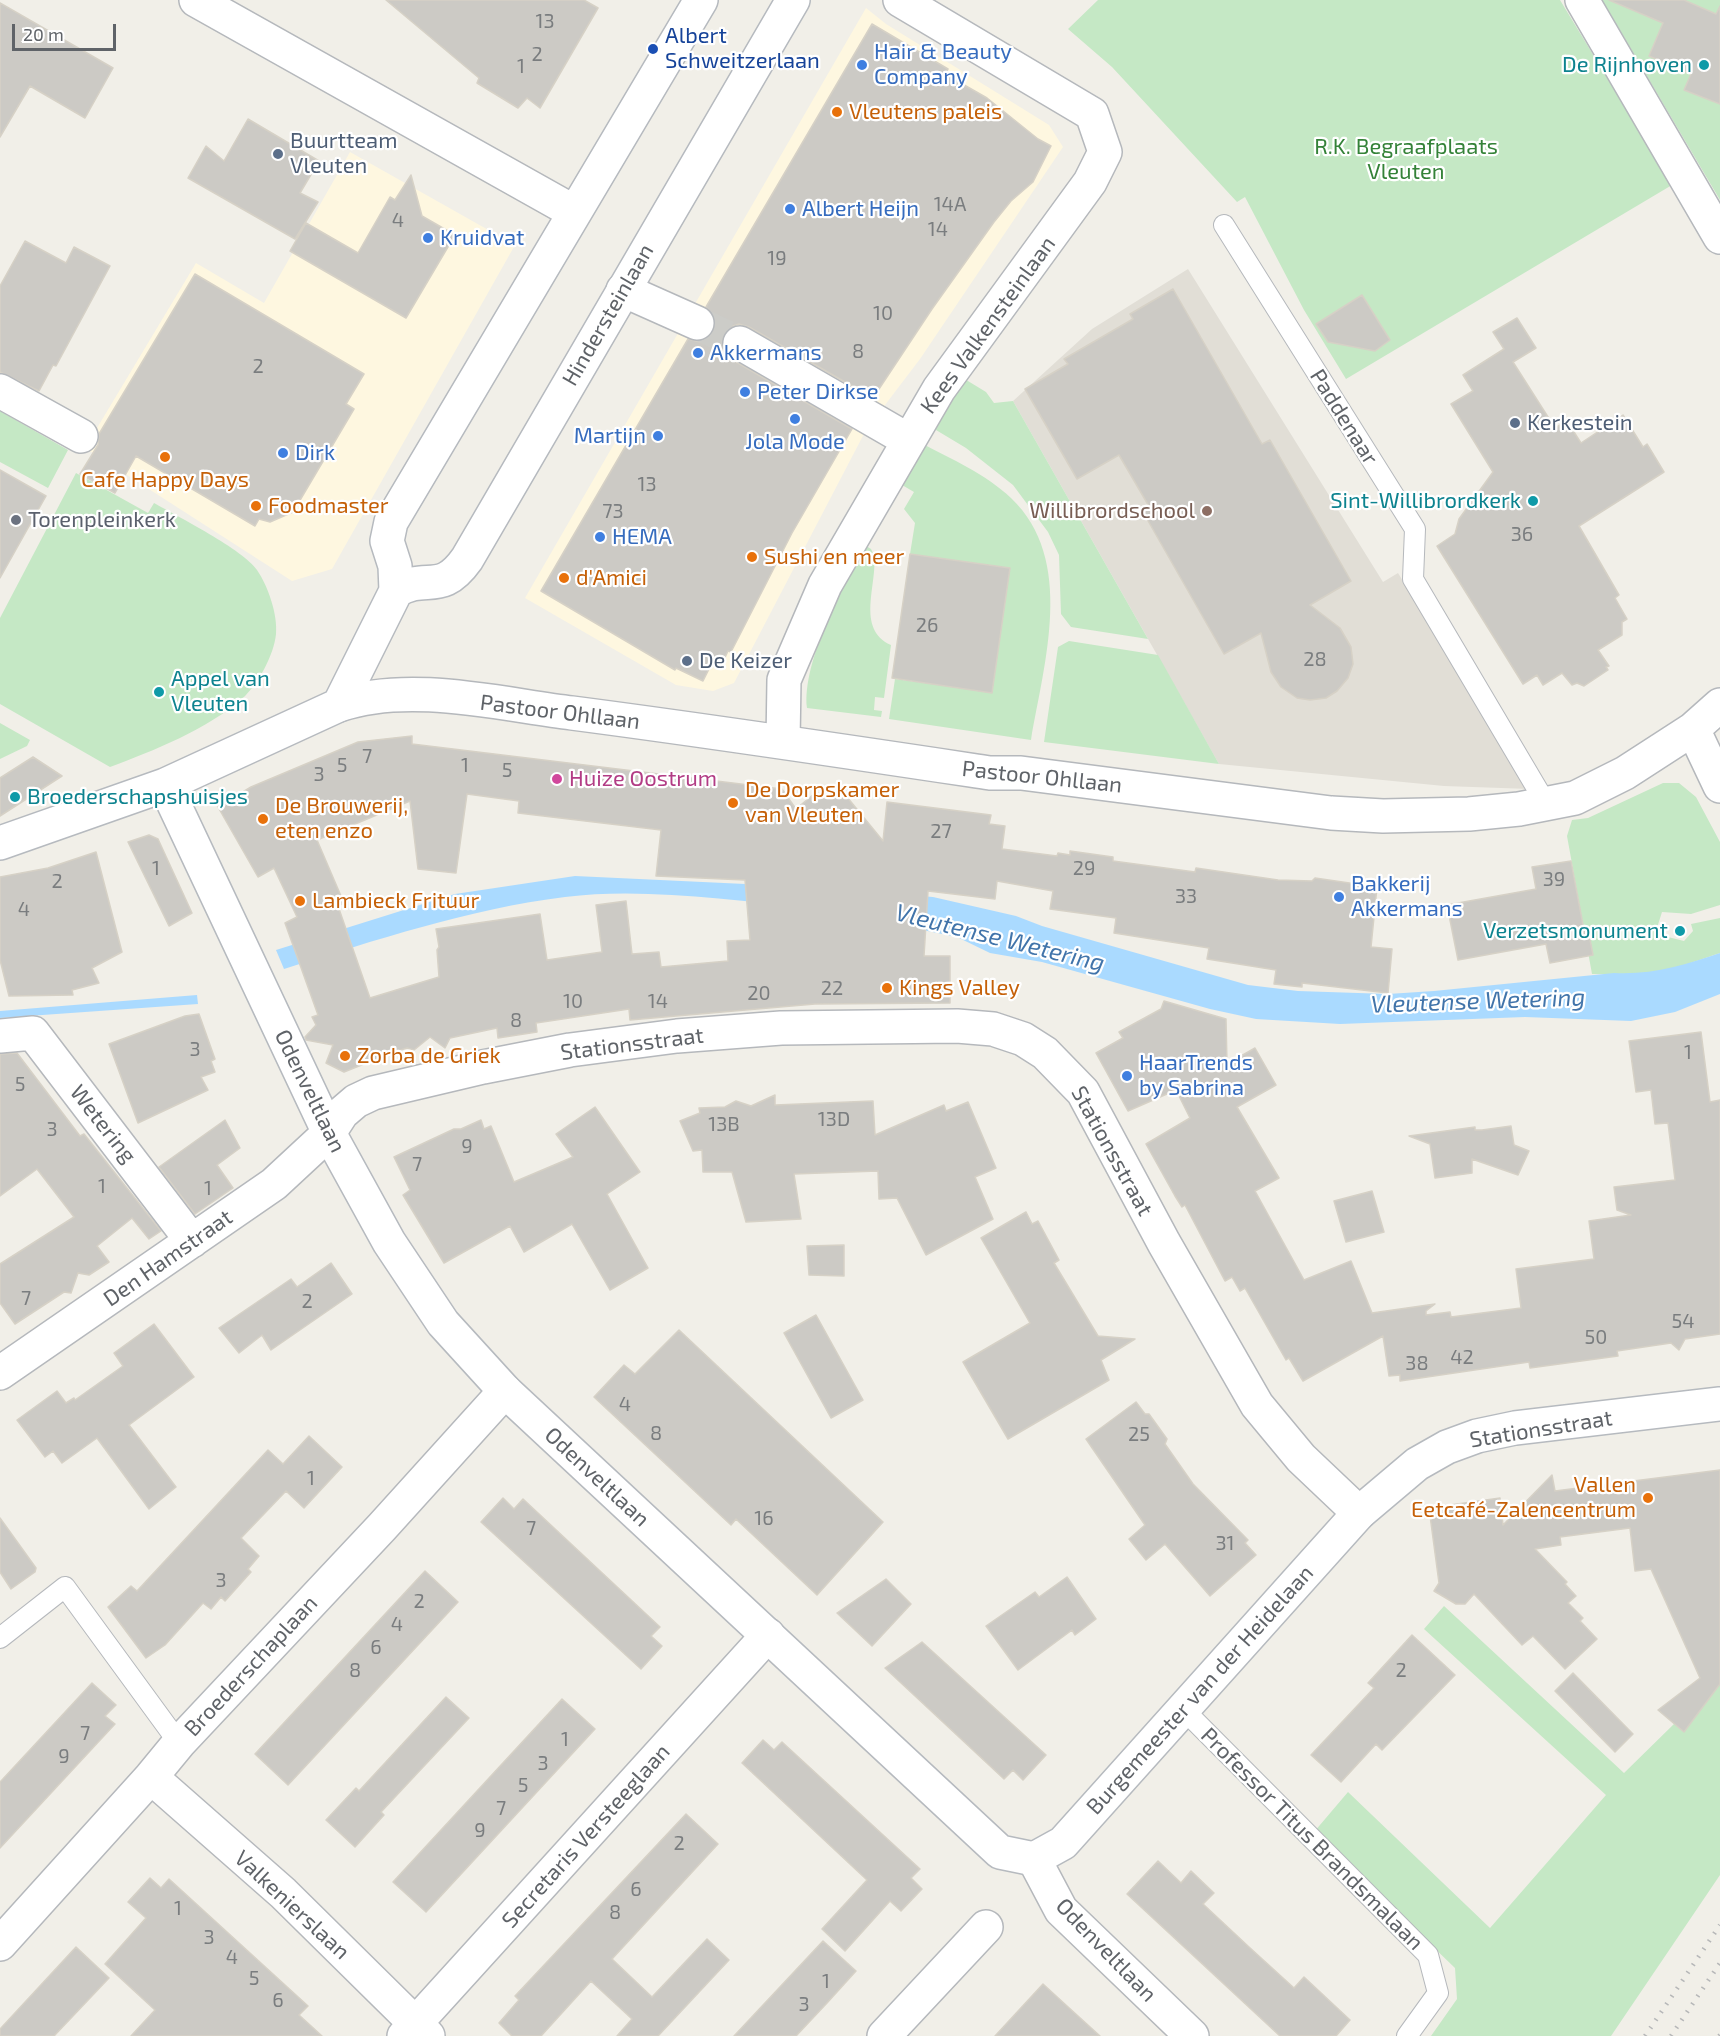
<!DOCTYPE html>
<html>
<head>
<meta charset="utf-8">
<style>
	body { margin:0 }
	#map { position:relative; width:1720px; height:2036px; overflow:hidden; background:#f1efe8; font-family:"Exo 2",sans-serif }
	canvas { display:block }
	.scale { position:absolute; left:12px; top:24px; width:104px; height:27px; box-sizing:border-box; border:3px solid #5f6368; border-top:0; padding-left:8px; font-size:18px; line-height:21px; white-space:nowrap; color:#5f6368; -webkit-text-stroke:4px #fff; paint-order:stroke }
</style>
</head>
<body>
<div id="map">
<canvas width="1720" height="2036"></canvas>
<div class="scale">20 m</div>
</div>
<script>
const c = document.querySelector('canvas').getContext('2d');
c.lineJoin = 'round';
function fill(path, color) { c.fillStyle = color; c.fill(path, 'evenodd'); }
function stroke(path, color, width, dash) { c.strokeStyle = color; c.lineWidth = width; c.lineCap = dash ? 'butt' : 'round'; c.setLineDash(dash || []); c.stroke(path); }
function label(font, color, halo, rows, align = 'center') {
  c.font = font + ' "Exo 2",sans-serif'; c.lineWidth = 4.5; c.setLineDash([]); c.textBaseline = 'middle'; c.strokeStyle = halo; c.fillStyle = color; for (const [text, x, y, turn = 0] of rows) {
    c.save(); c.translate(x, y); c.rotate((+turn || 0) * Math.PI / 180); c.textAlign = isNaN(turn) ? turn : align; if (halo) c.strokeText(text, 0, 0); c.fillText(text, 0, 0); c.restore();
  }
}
fill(new Path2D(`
	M866 8 886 24 1049 125 1063 147 920 359 866 430 734 683 713 691 676 685 525 598Z
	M350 152 515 245 332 569 292 581 85 448 196 263 264 303Z`), '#fef7e0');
fill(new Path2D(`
	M1188 269 1383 582 1398 573 1530 789 1444 786 1219 764 1013 401 1092 329Z`), '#e1ded6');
fill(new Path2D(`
	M1098 0H1560L1672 185 1346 379 1304 310 1245 197 1237 202 1112 67 1068 29Z
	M1602 0H1720V200Z
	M963 378 986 392 994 403 1013 401 1148 639 1071 627 1061 614 1059 555 1048 532 1013 485 966 448 931 427Z
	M0 411 68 450 48 488 0 462Z
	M921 443C951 459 986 474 1011 498 1076 560 1044 663 1031 740L889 719 895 679 992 692 1010 568 910 554 915 523 904 509 914 492 897 482Z
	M76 473 148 513 154 503C177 516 244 550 257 570 268 586 278 615 276 634 274 655 258 684 243 698 208 729 153 751 110 767L0 704V618Z
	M863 544 871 549 874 555C878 584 855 629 891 645L884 698 875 697 874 710 882 711 881 717 807 708C802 662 843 587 863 544Z
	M1069 641 1158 655 1219 764 1044 742 1058 647Z
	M0 723 30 740 27 746 0 759Z
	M1663 783H1679L1696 797 1720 842V905L1691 914 1662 912 1656 931 1668 937 1684 941 1693 931 1691 924 1720 918V953L1673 969 1636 974H1592L1567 836 1572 820 1588 818Z
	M1444 1606 1624 1773 1675 1723 1720 1667V1875L1611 2036H1431L1457 1999 1455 1968 1314 1832 1348 1792 1490 1928 1606 1795 1424 1629Z`), '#c5e8c5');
fill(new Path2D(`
	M575 876 809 887 933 897 1016 916 1042 926 1248 985 1298 991 1388 994 1434 991 1614 973C1652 975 1685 965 1720 953V994L1675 1012 1631 1021 1525 1017 1340 1024 1256 1019 1210 1009 1042 962 990 953 957 937 810 907C731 901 644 887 565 897 469 909 376 940 284 969L276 950 455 894Z
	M197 995 198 1004 0 1018V1011Z`), '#aadaff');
const building = new Path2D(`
	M386 0H584L598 8 540 108 527 98 518 108 477 83 479 78Z
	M1609 0H1684L1716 14 1720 6V104L1684 90 1691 74 1649 56 1663 23Z
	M0 3 113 68 85 118 30 86 0 137Z
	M872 24 948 69 945 74 987 98 1038 139 1051 146 1033 182 1011 201 994 222 932 309 873 398 749 327 739 324 730 327 724 333 721 344 724 353 731 359 852 429 792 533 731 652 728 651 721 666 715 657 703 681 676 668 675 670 541 591 688 339 700 342 707 338 714 331 716 320 706 307Z
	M248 119 319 161 300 193 318 202 295 239 188 178 206 146 224 161Z
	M411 175 422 216 455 235 406 318 290 251 306 223 358 253 390 197 395 200Z
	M25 241 66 263 74 247 110 266 56 366 53 365 39 391 0 372V286Z
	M195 274 364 374 346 404 354 409 293 512 270 522 259 519 255 526 136 456 115 493 80 474 98 445 99 434Z
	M1173 289 1262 444 1270 440 1351 581 1310 605 1340 628 1351 647 1353 664 1348 678 1337 691 1326 698 1310 700 1297 698 1281 687 1271 672 1261 633 1224 654 1143 512 1150 508 1119 455 1077 479 1025 389 1068 364 1064 359 1133 319 1130 314Z
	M1362 295 1390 340 1375 351 1328 342 1316 324Z
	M1517 318 1536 348 1513 362 1555 428 1567 421 1581 443 1623 415 1643 447 1647 444 1664 472 1579 526 1619 595 1615 598 1627 619 1622 622V635L1598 650 1609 666 1606 667 1608 670 1584 686 1577 683 1572 685 1562 673 1543 685 1537 675 1523 684 1437 546 1455 534 1459 519 1493 472 1451 404 1473 391 1463 375 1504 349 1493 332Z
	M0 470 46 496 0 578Z
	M910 554 1010 568 992 693 892 678Z
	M412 736V744L782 789 796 809 815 793 847 797 883 841 887 802 991 815 989 824 1005 826 1002 849 1057 856 1058 853 1070 855V851L1113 857V861L1195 872 1196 868 1278 880 1312 881 1315 878 1377 887 1371 947 1392 949 1388 993 1302 983V987L1274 984 1276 970 1207 959 1209 948 1114 933 1116 918 1050 909 1053 891 997 881 995 899 928 891 924 956H950V1003L815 1004 630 1020 629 1009 536 1023 537 1032 498 1038 497 1028 450 1038 445 1048 430 1037 414 1050 407 1048 394 1052 344 1072 326 1063 333 1045 306 1040 305 1037 316 1025 312 1017 318 1015 285 923 297 917 274 868 258 877 218 807 251 787 358 742ZM467 794 519 801 518 813 661 830 656 876 745 880 750 940 727 941 728 961 661 967 659 952 632 954 626 901 596 905 602 952 547 960 540 914 436 929 439 947 437 950 439 977 370 998 338 906 344 903 317 840 410 801 418 869 456 873Z
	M33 757 62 776 0 816V778Z
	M149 835 158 839 192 913 169 926 128 842Z
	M96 852 122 952 92 968 99 983 72 990 73 995 9 996 0 960V877L48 868Z
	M1571 861 1584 930 1588 929 1593 955 1550 963 1546 944 1458 960 1447 905 1536 889 1532 867Z
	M1164 1001 1226 1019 1227 1064 1255 1048 1276 1085 1237 1107 1279 1178 1255 1191 1304 1280 1351 1261 1372 1313 1435 1304 1426 1311V1315L1450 1312 1451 1317 1521 1308 1516 1269 1594 1259 1589 1221 1631 1215 1617 1210 1614 1187 1675 1180 1668 1123 1655 1124 1651 1090 1636 1092 1629 1041 1701 1032 1710 1102 1720 1100V1334L1685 1339 1679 1350 1671 1343 1617 1351 1618 1356 1530 1368 1529 1362 1400 1381V1375L1389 1376 1383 1336 1303 1381 1289 1358 1286 1360 1245 1288 1240 1291 1232 1277 1225 1281 1185 1205 1182 1207 1175 1196 1146 1144 1190 1118 1176 1090 1128 1111 1096 1053 1123 1038 1119 1032 1161 1009Z
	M199 1014 215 1059 211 1061 215 1072 201 1077 208 1090 138 1123 109 1044 185 1016Z
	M17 1053 80 1136 84 1134 161 1231 149 1239 132 1218 97 1246 109 1262 89 1275 78 1273 71 1293 64 1292 15 1324 0 1303V1264L74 1217 37 1169 0 1196V1054Z
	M775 1095V1105L873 1101 875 1135 944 1105 946 1111 968 1102 996 1168 975 1177 993 1219 926 1255 897 1198 879 1199 878 1171 794 1174 801 1219 746 1222 732 1172H703L702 1150 693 1151 680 1121 700 1113 699 1108 725 1107 736 1101 751 1106Z
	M595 1107 640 1172 607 1194 648 1268 610 1290 572 1224 524 1252 510 1226 444 1263 403 1195 410 1190 394 1157 454 1129H461L481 1120 484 1129 491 1126 514 1182 573 1157 556 1134Z
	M225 1120 240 1148 217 1165 233 1188 195 1214 159 1167Z
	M1511 1126 1514 1145 1529 1151 1518 1175 1472 1159V1173L1435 1178 1430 1144 1409 1136 1475 1127V1130H1482Z
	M1372 1191 1384 1232 1346 1242 1334 1201Z
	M1026 1212 1032 1224 1038 1221 1059 1260 1054 1263 1098 1336 1135 1339 1101 1360 1109 1380 1008 1439 963 1362 1030 1323 981 1238Z
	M844 1245V1276L809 1275 807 1246Z
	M331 1263 352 1294 271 1350 262 1335 239 1353 219 1328 291 1279 297 1287Z
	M816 1315 863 1400 831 1418 784 1333Z
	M154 1324 194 1377 129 1425 176 1487 149 1509 97 1438 62 1463 53 1451 45 1457 17 1420 57 1391 66 1403 74 1398 75 1400 123 1366 114 1353Z
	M679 1330 883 1522 817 1595 736 1519 731 1525 594 1397 624 1365 635 1374Z
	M1136 1402 1145 1414H1149L1167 1439 1165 1444 1193 1484 1248 1540 1245 1543 1256 1555 1210 1596 1165 1544 1146 1560 1129 1539 1145 1525 1086 1439Z
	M309 1436 342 1467 304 1508 286 1491 241 1538 259 1556 248 1569 251 1572 225 1601 221 1597 211 1609 203 1603 165 1645 146 1658 108 1607 131 1586 137 1591 268 1450 283 1464Z
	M1720 1470V1684L1684 1732 1658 1710 1700 1678 1651 1569 1635 1571 1630 1528 1560 1537 1561 1545 1535 1549 1567 1582 1565 1584 1576 1596 1568 1603 1583 1618 1580 1621 1597 1639 1565 1669 1533 1636 1522 1645 1474 1594 1465 1604H1456L1434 1591 1439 1583 1429 1508 1500 1498 1503 1525 1552 1475 1555 1491Z
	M503 1498 514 1509 523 1499 660 1627 651 1636 662 1646 641 1669 481 1522Z
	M0 1518 36 1568 35 1572 11 1589 0 1572Z
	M425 1571 458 1602 288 1785 255 1754Z
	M1067 1577 1096 1619 1075 1635 1072 1630 1018 1670 986 1626 1035 1592 1039 1597Z
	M886 1579 911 1604 872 1646 837 1613Z
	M1412 1635 1455 1675 1382 1750 1376 1744 1341 1782 1311 1755 1374 1688 1368 1683Z
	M922 1642 1046 1755 1023 1780 1013 1770 1004 1779 885 1668Z
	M1573 1673 1633 1734 1615 1752 1555 1691Z
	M92 1683 116 1705 105 1716 115 1724 0 1848V1782Z
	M446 1697 469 1718 381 1812 384 1815 355 1847 326 1820 356 1788 359 1791Z
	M562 1699 595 1729 426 1912 393 1882Z
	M763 1740 774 1750 782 1742 920 1869 911 1878 922 1889 901 1911 890 1901 845 1951 822 1929 867 1880 742 1763Z
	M686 1814 718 1844 612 1959 652 1997 707 1939 729 1960 658 2036H617L632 2019 591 1981 541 2036H512L499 2023 519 2000 515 1996Z
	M1158 1861 1181 1883 1191 1871 1214 1893 1203 1904 1249 1947 1294 1988 1304 1977 1350 2020 1336 2036H1280L1127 1894Z
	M150 1878 161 1888 169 1879 285 1985 308 2006 299 2015 322 2036H131L155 2010 105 1964 146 1918 128 1902Z
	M823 1941 856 1971 827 2003 796 2036H734Z
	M76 1947 109 1978 54 2036H0V2029Z
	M1043 1984 1067 2006 1100 2036H995Z`);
fill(building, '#cccac5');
stroke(building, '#d6d1c6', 1.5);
stroke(new Path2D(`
	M697 323 740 343`), '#ccccc8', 33, [33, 16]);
const lane = new Path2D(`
	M1224 225 1415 529 1413 579 1545 802
	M0 1638 65 1587 179 1743
	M1182 1708 1428 1955 1438 1993 1407 2036`);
const street = new Path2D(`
	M196 0 574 212
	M1582 0 1720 237
	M623 290 697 323
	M740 343 908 440
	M0 391 81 436
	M339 705C409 681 499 704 572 713 711 731 850 752 990 773H1021L1331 813 1383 816 1469 814 1519 809 1575 798 1625 773 1693 729 1720 705
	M1693 729 1720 786
	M783 742 784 680 825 585 939 389 1090 182 1105 152 1092 114 900 0
	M0 1036 33 1033 192 1241
	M0 1373 274 1184 329 1133 342 1113 356 1101 373 1093 483 1067 570 1050 677 1036 781 1028 957 1026 993 1029 1023 1039 1045 1053 1083 1092 1164 1243 1257 1405 1301 1458 1359 1513
	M151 1777 283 1893 428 2036
	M1034 1859 1061 1910 1192 2036
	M0 1944 151 1777 179 1743 382 1527 505 1391
	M404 2036 768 1635
	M884 2036 986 1927`);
const secondary = new Path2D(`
	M396 591C427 572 440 597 467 559L793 0
	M165 785 329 1133 389 1242 443 1323 505 1391 1000 1852 1034 1859 1063 1843 1359 1513 1417 1464 1447 1447 1477 1436 1515 1428 1720 1404
	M0 843 165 785 339 705 396 591 395 566 387 541 391 522 701 0`);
stroke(lane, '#b5b8bc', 22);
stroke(street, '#b5b8bc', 36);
stroke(secondary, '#b6babf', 36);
stroke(lane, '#fff', 20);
stroke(street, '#fff', 33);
stroke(secondary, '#fff', 33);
stroke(new Path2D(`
	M1645 2036 1720 1925
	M1671 2036 1720 1963
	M1719 2036 1720 2035`), '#b6b7b8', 4.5, [1.5, 8]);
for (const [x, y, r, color] of [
	[653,49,6,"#1a4fb4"],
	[862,65,6,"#3f7fe0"],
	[1704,65,6,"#0f9aa8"],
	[837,112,6,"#e8710a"],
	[278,154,6,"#5c6f8a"],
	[790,209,6,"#3f7fe0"],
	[428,238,6,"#3f7fe0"],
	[698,353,6,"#3f7fe0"],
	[745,392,6,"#3f7fe0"],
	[795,419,6,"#3f7fe0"],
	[1515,423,6,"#5c6f8a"],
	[658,436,6,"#3f7fe0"],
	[283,453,6,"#3f7fe0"],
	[165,457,6,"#e8710a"],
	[1533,501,6,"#0f9aa8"],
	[256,506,6,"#e8710a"],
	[1207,511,6,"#8d6e63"],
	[16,520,6,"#6b7280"],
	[600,537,6,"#3f7fe0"],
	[752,557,6,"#e8710a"],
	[564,578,6,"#e8710a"],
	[687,661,6,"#5c6f8a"],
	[159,692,6,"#0f9aa8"],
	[557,779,6,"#d1479c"],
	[15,797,6,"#0f9aa8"],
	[733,803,6,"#e8710a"],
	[263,819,6,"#e8710a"],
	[1339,897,6,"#3f7fe0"],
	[300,901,6,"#e8710a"],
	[1680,931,6,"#0f9aa8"],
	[887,988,6,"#e8710a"],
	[345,1056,6,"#e8710a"],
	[1127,1076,6,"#3f7fe0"],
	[1648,1498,6,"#e8710a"]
]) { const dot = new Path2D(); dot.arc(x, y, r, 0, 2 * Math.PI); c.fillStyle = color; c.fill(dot); stroke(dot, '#fff', 2); }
label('20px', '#7a7d7f', null, [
	["13",545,21],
	["2",537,54],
	["1",521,66],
	["14A",950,204],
	["4",398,220],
	["14",938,229],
	["19",777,258],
	["10",883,313],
	["8",858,351],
	["2",258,366],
	["13",647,484],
	["73",613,511],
	["36",1522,534],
	["26",927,625],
	["28",1315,659],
	["7",367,756],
	["5",342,765],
	["1",465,765],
	["5",507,770],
	["3",319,774],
	["27",941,831],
	["1",156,868],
	["29",1084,868],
	["39",1554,879],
	["2",57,881],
	["33",1186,896],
	["4",24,909],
	["22",832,988],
	["20",759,993],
	["10",573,1001],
	["14",658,1001],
	["8",516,1020],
	["3",195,1049],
	["1",1688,1052],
	["5",20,1084],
	["13D",834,1119],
	["13B",724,1124],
	["3",52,1129],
	["9",467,1146],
	["7",417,1164],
	["1",102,1186],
	["1",208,1188],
	["7",26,1298],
	["2",307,1301],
	["54",1683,1321],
	["50",1596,1337],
	["42",1462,1357],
	["38",1417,1363],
	["4",625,1404],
	["8",656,1433],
	["25",1139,1434],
	["1",311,1478],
	["16",764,1518],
	["7",531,1528],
	["31",1225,1543],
	["3",221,1580],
	["2",419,1601],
	["4",397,1624],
	["6",376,1647],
	["8",355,1670],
	["2",1401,1670],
	["7",85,1733],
	["1",565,1739],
	["9",64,1756],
	["3",543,1763],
	["5",523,1785],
	["7",501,1808],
	["9",480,1830],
	["2",679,1843],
	["6",636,1889],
	["1",178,1908],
	["8",615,1912],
	["3",209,1937],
	["4",232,1957],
	["5",254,1978],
	["1",826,1981],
	["6",278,2000],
	["3",804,2004]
]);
label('22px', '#164399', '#fff', [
	["Albert",665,36],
	["Schweitzerlaan",665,61]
], 'left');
label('22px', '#366cbe', '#fff', [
	["Hair & Beauty",874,52],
	["Company",874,77],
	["Albert Heijn",802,209],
	["Kruidvat",440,238],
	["Akkermans",710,353],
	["Peter Dirkse",757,392],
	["Martijn",646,436,"right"],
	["Jola Mode",795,442,"center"],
	["Dirk",295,453],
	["HEMA",612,537],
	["Bakkerij",1351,884],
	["Akkermans",1351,909],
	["HaarTrends",1139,1063],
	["by Sabrina",1139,1088]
], 'left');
label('22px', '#0d838f', '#fff', [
	["De Rijnhoven",1692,65],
	["Sint-Willibrordkerk",1521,501],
	["Appel van",171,679,"left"],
	["Vleuten",171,704,"left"],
	["Broederschapshuisjes",27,797,"left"],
	["Verzetsmonument",1668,931]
], 'right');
label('22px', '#c56008', '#fff', [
	["Vleutens paleis",849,112],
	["Cafe Happy Days",165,480,"center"],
	["Foodmaster",268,506],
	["Sushi en meer",764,557],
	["d'Amici",576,578],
	["De Dorpskamer",745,790],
	["van Vleuten",745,815],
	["De Brouwerij,",275,806],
	["eten enzo",275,831],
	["Lambieck Frituur",312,901],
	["Kings Valley",899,988],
	["Zorba de Griek",357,1056],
	["Vallen",1636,1485,"right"],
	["Eetcafé-Zalencentrum",1636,1510,"right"]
], 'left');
label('22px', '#4e5e75', '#fff', [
	["Buurtteam",290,141],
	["Vleuten",290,166],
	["Kerkestein",1527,423],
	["De Keizer",699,661]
], 'left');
label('22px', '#348238', '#fff', [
	["R.K. Begraafplaats",1406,147],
	["Vleuten",1406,172]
]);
label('22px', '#5f6368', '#fff', [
	["Hindersteinlaan",608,315,-60],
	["Kees Valkensteinlaan",988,325,-54],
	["Paddenaar",1344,417,58],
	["Pastoor Ohllaan",560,712,7],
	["Pastoor Ohllaan",1042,777,6],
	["Stationsstraat",632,1044,-7],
	["Odenveltlaan",310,1091,64],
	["Wetering",103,1124,52],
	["Stationsstraat",1112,1151,61],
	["Den Hamstraat",168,1258,-35],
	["Stationsstraat",1541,1429,-9],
	["Odenveltlaan",597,1477,43],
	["Broederschaplaan",251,1666,-47],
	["Burgemeester van der Heidelaan",1200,1690,-48],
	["Secretaris Versteeglaan",586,1836,-48],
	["Professor Titus Brandsmalaan",1312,1839,45],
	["Valkenierslaan",292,1905,43],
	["Odenveltlaan",1106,1950,46]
]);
label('22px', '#785e54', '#fff', [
	["Willibrordschool",1195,511]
], 'right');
label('22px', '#5b616d', '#fff', [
	["Torenpleinkerk",28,520]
], 'left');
label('22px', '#b23c85', '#fff', [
	["Huize Oostrum",569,779]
], 'left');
label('italic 24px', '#4174aa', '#fff', [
	["Vleutense Wetering",1000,938,14],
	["Vleutense Wetering",1478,1001,-2]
]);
</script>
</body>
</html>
